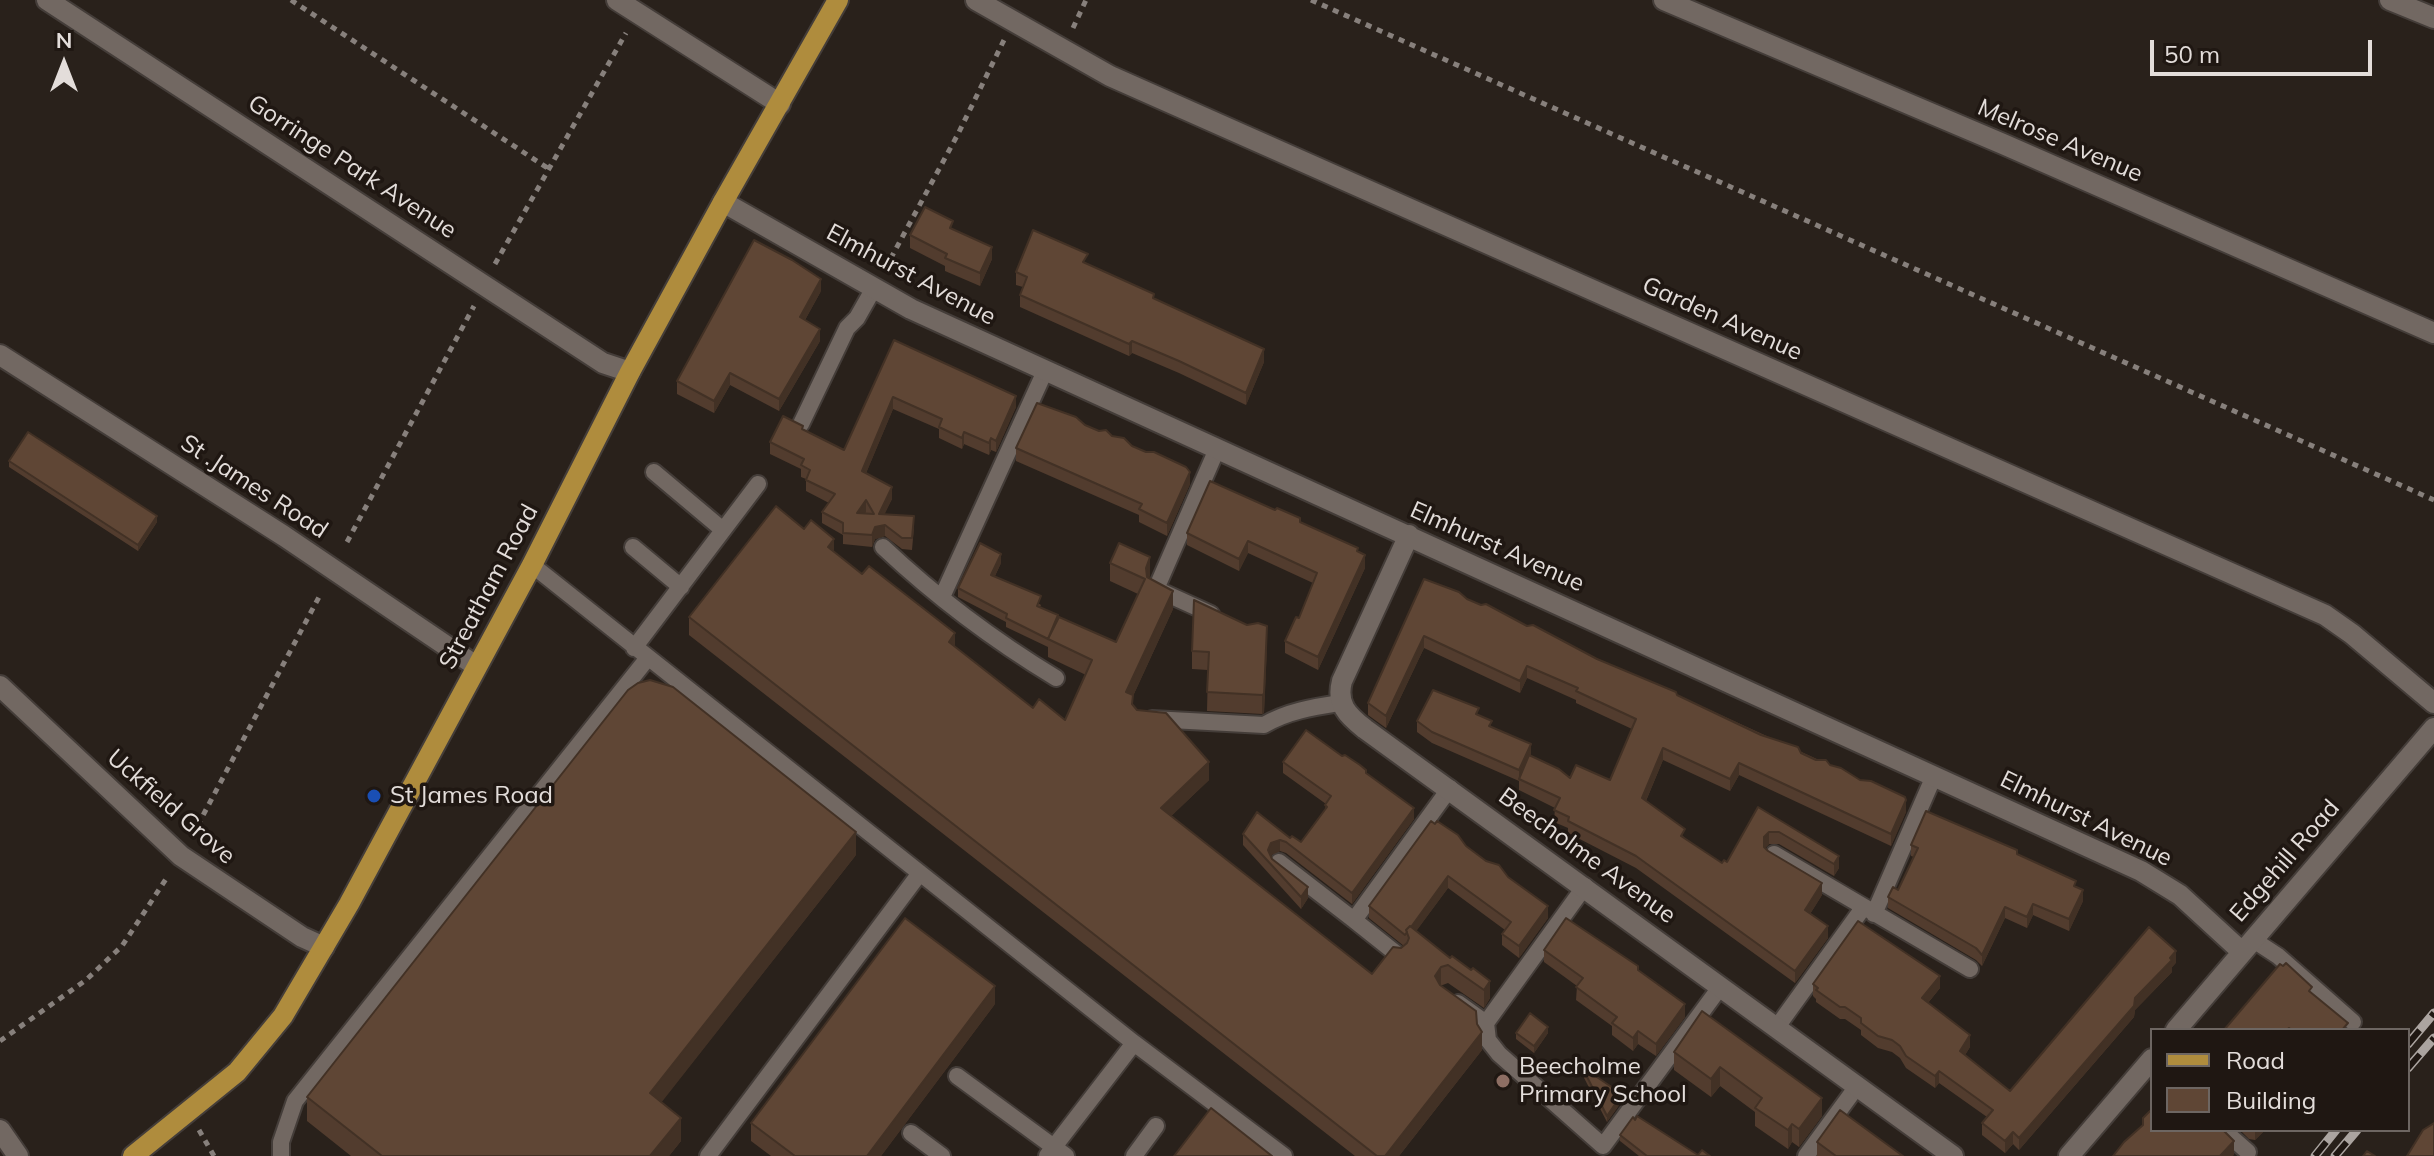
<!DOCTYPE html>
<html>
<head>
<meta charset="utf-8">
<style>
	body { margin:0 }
	#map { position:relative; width:2434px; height:1156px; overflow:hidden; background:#29211b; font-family:Mulish,sans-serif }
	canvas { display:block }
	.legend { position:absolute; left:2150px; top:1028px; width:260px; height:104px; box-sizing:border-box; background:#1f1712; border:2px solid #6d6662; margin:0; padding:10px 14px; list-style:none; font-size:24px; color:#e3ddda }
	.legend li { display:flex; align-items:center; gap:16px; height:40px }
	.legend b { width:40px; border:2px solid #6d6662 }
	.north { position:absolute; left:24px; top:24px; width:80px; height:80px; -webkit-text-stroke:6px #1f1712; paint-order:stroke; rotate:0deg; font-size:22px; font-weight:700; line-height:32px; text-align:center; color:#e3ddda }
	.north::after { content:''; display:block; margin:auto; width:28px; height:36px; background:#e3ddda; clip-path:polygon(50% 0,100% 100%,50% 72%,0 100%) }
	.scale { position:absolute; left:2150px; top:40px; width:222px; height:36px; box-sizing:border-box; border:4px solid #e3ddda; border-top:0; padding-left:10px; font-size:24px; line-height:28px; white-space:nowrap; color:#e3ddda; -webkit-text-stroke:6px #1f1712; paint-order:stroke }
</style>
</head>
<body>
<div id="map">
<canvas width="2434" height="1156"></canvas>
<ul class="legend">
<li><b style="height:10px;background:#af8c3d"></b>Road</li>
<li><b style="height:22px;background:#5f4635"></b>Building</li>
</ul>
<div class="north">N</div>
<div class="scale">50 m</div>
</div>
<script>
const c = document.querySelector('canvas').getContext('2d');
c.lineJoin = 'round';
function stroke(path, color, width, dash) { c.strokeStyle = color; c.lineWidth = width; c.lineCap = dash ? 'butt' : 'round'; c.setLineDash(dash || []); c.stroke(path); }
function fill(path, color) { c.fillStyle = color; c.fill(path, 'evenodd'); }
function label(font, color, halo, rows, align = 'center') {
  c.font = font + ' Mulish,sans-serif'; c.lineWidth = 7; c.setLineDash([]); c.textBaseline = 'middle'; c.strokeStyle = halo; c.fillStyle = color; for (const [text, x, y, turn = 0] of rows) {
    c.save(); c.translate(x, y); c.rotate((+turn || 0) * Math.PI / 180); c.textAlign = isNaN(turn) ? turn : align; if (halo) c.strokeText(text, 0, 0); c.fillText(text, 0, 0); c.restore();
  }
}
const lane = new Path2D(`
	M801 424 847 328 857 318 874 288
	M654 472 723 530
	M633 547 681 587
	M883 547C935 596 995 641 1056 678
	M532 565 1134 1043 1284 1156
	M942 597 1045 371
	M1211 614 1156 589 1217 449
	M634 648 758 484
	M1152 719 1264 725C1287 711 1314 707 1340 703
	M1774 854 1970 969
	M1279 862 1354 920 1450 788
	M1874 914 1934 776
	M1354 920 1398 955
	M2252 939 2278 956 2353 1022
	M1458 1003 1486 1023 1585 886
	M1486 1023 1488 1040 1499 1054 1603 1146 1721 986
	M1777 1027 1863 908
	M957 1076 1066 1156
	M2223 1130 2248 1152
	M911 1133 942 1156
	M281 1156V1142L295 1101 647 659
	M708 1156 920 873
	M1047 1156 1134 1043
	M1134 1156 1156 1126
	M1806 1156 1858 1085`);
const street = new Path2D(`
	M47 0 603 363 630 372
	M617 0 780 104
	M976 0 1110 76 2325 615 2352 634 2434 703
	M1664 0 2003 144 2434 333
	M2390 0 2434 18
	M723 202 911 309 2141 871 2180 895 2241 951
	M0 355 284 536 476 666
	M1409 535 1342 681C1336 704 1347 715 1365 729L1953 1156
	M0 686 181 856 302 937 324 947
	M2176 1030 2434 728
	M0 1130 18 1156
	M2069 1156 2152 1059`);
const primary = new Path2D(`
	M133 1156 237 1072 283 1016 349 904 532 565 630 372 723 202 838 0`);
stroke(lane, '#443d39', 20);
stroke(street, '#443d39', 24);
stroke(primary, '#443d39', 24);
stroke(new Path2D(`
	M291 0 549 169
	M1311 0 2434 500
	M1073 28 1086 0
	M495 264 626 33
	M885 269 958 134 1004 40
	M347 542 474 306
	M192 836 319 597
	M0 1041 86 980 122 946 168 876
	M199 1130 214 1156`), '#87807c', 5, [6, 6]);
stroke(lane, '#726862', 16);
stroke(street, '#726862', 20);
stroke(primary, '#af8c3d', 20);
const rail = new Path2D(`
	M2408 1044 2434 1013
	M2408 1068 2434 1038
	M2315 1156 2336 1130
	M2335 1156 2357 1130`);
stroke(rail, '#aba4a0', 9);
stroke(rail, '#1f1712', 6, [18]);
fill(new Path2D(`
	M953 230 992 259 980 286 945 271V266L910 248V235Z
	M1088 264 1154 299 1264 362 1246 405 1179 373 1132 353 1129 356 1020 307V295L1023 287 1016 285V272Z
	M821 291 805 320 820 341 779 411 730 385 714 413 677 394V381Z
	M894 340 1016 407 996 452 991 450 989 455 964 444 962 449 939 438V429L893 409 866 473 892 499 884 514 914 527 912 550 902 549 885 536 875 539 872 547 843 544V535L822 523V512L829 503 806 491V479L801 477V469L770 454V442L803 429 844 450Z
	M1085 425 1112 436 1132 446 1190 484 1167 536 1139 522V515L1016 461V448Z
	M9 461 157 522 138 551 9 467Z
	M1300 522 1358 552 1365 568 1318 670 1285 653V641L1299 618 1313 583 1248 553 1239 571 1187 545V533Z
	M804 529 1033 708 1065 720 1086 675 1048 657V647L1006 627V622L958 597V588L1001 563 995 576 1041 605 1040 607 1058 617 1116 642 1138 594 1110 581V563L1150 575 1149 578 1173 609 1133 696V705L1209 780 1171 816 1372 974 1404 946 1369 918V906L1466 846 1508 877 1548 918 1519 958 1502 945V934L1505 930 1448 888 1416 931 1450 958 1471 970 1490 998 1484 1008 1448 983 1440 986 1482 1050 1399 1156H1355L689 635V617Z
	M1424 579 1830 765 1906 812 1891 846 1739 775 1730 791 1663 760 1646 801 1685 838 1722 863 1727 862 1758 807 1839 868 1834 876 1779 844H1769L1765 848 1822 895 1810 914 1828 938 1795 983 1636 868 1568 833V828L1554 822 1555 808 1519 790V781L1432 743 1417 732V721L1479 715 1492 727 1530 756 1570 778 1610 780 1632 729 1576 703V700L1527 678 1520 693 1424 648 1386 728 1368 715V703Z
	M1267 645 1264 713 1262 714 1207 711 1208 670 1192 669V651Z
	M1283 762 1366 773 1414 819 1352 904 1286 853 1280 851 1271 855 1272 859 1308 898 1301 909 1243 845V834L1290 838 1301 842 1325 810 1326 804 1283 773Z
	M1911 845 2017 854 2076 887 2083 901 2069 931 2033 915 2027 928 2005 918 1982 966 1976 960 1888 908V897L1898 890 1914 857 1911 856Z
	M856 855 661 1102 681 1141 669 1156H351L307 1121V1097Z
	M1544 950 1638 970 1685 1017 1656 1056 1638 1044 1633 1051 1612 1035V1026L1576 1000 1577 986 1544 962Z
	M2176 963 2172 967V972L2135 1010 2134 1017 2019 1150 2013 1144 2005 1153 1982 1135V1123L1987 1117 1939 1083 1935 1088 1906 1068 1900 1058 1892 1052 1878 1048 1861 1035V1030L1845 1019H1840L1816 1002V999L1813 996V984L1940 988 1928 1003 1970 1047 1965 1055 2010 1091Z
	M995 1004 881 1156H771L751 1141V1123Z
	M1702 1011 1822 1116 1799 1147 1792 1142 1788 1149 1755 1126V1112L1720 1086 1711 1097 1674 1070V1052Z
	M1516 1033H1548L1534 1053 1516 1039Z
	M1582 1067 1622 1101 1607 1122 1582 1074Z
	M1635 1120 1698 1155 1710 1156H1639L1620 1141V1135Z
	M2240 1130H2265L2255 1140 2249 1139Z
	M1817 1142 1903 1156H1817Z`), '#523c2e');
fill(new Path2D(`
	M992 247V259L980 286V273Z
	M821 279V291L800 329V317Z
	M820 329V341L779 411V399Z
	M1132 341V353L1129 356V344Z
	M1264 349V362L1246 405V393Z
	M730 373V385L714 413V401Z
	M1016 396V407L996 452V441Z
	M893 397V409L862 483V471Z
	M964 432V444L962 449V438Z
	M991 438V450L989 455V443Z
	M1190 472V484L1167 536V523Z
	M892 487V499L879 526V514Z
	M866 500V512L857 525V513Z
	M157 516V522L138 551V545Z
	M885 525V536L875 539 872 547V535L875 527Z
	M834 539V556L828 547Z
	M1248 541V553L1239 571V559Z
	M1001 554V563L991 584V575Z
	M1365 555V568L1318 670V657Z
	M1150 557V575L1146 585V568Z
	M1173 591V609L1133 696V712L1126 692Z
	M1267 626 1264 713 1262 714V695Z
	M955 633V651L949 642Z
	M1424 636V648L1386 728V716Z
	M1527 666V678L1520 693V681Z
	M1531 744V755L1519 781V770Z
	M1663 748V760L1642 810V798Z
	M1209 762V780L1161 826V808Z
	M1739 763V775L1730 791V779Z
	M1906 800V812L1891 846V834Z
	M1414 808V819L1352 904V893Z
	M856 832V855L650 1117V1093Z
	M1769 832V844L1764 849V837Z
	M1280 840V851L1271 855 1268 861V850L1271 843Z
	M1839 856V868L1834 876V864Z
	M1448 876V888L1409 941 1407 932Z
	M1822 883V895L1805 922V910Z
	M1308 887V898L1301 909V897Z
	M2083 890V901L2069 931V919Z
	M2033 904V915L2027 928V917Z
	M1548 906V918L1519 958V946Z
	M2005 907V918L1982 966V955Z
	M1828 926V938L1795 983V971Z
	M2176 951V963L2172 967V972L2135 1010 2134 1017 2019 1150V1138Z
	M1441 967V984L1435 994V976Z
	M1940 976V988L1922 1010V998Z
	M1490 981V998L1484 1008V990Z
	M995 986V1004L881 1156H867Z
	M1685 1004V1017L1656 1056V1044Z
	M1548 1027V1033L1534 1053V1046Z
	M1638 1031V1044L1633 1051V1038Z
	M1482 1032V1050L1399 1156H1385Z
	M1970 1035V1047L1960 1063V1051Z
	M1720 1067V1086L1711 1097V1079Z
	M1939 1071V1083L1935 1088V1076Z
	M1622 1094V1101L1607 1122V1116Z
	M1822 1098V1116L1799 1147V1129Z
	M681 1118V1141L669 1156H650Z
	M1792 1124V1142L1788 1149V1130Z
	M2255 1130H2265L2255 1140Z
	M2013 1132V1144L2005 1153V1141Z
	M2234 1141V1155L2233 1156H2220Z`), '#423125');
const building = new Path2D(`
	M925 207 953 221 950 228 992 247 980 273 945 258 947 254 910 235Z
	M1033 230 1088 254 1083 262 1154 294 1153 298 1264 349 1246 393 1179 361 1132 341 1129 344 1020 295 1027 277 1016 272Z
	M754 240 792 260 821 279 800 317 820 329 779 399 730 373 714 401 677 381Z
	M894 340 1016 396 996 441 991 438 989 443 964 432 962 438 939 427 942 419 893 397 862 471 892 487 879 514 914 516 912 538H902L885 525 875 527 872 535 843 533V523L822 512 835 494 806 480 810 470 801 465 804 459 770 442 783 416 803 426 802 429 844 450ZM866 500 874 514 857 513Z
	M1037 403 1076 417 1085 425 1099 431 1106 430 1112 436 1124 438 1132 446 1146 452H1154L1186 467 1190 472 1167 523 1139 509 1142 504 1016 448Z
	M28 432 157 516 138 545 9 461Z
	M1210 481 1275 510 1277 508 1300 518V522L1358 548 1357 551 1365 555 1318 657 1285 641 1296 617 1299 618 1317 573 1248 541 1239 559 1187 533Z
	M776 506 804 529 811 520 834 539 828 547 862 574 869 566 955 633 949 642 1033 708 1039 699 1065 720 1092 660 1048 639 1059 617 1116 642 1145 579 1110 563 1119 543 1150 557 1146 568 1147 577 1173 591 1126 692 1133 695 1132 704 1137 710 1166 713 1209 762 1161 808 1372 974 1393 947 1401 948 1407 943 1409 938 1406 930 1410 926 1450 958 1452 956 1471 970 1473 968 1490 981 1484 990 1448 965 1441 967 1435 976 1440 985 1476 1011 1477 1024 1482 1032 1385 1156H1377L689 617Z
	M980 543 1001 554 991 575 1041 596 1037 606 1058 615 1048 639 1006 618 1007 614 958 588Z
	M1424 579 1459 592 1467 599 1481 605 1486 604 1527 626 1533 625 1597 659 1676 692 1677 695 1761 735 1798 747 1801 753 1816 760H1826L1830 765 1841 768 1860 780 1871 781 1905 797 1906 800 1891 834 1739 763 1730 779 1663 748 1642 798 1685 829 1681 836 1722 863 1724 860 1727 862 1758 807 1839 856 1834 864 1779 832H1769L1764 837V847L1768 851 1822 883 1805 910 1828 926 1795 971 1636 856 1568 821 1569 817 1554 810 1560 798 1519 779 1529 755 1559 769 1570 778 1576 765 1610 780 1636 719 1576 691 1578 688 1527 666 1520 681 1424 636 1386 716 1368 703Z
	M1194 600 1247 625 1258 623 1267 626 1264 694 1262 695 1207 692 1209 652 1192 651Z
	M650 680 673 687 856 832 650 1093 681 1118 650 1156H382L307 1097 628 690 638 683Z
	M1433 690 1479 708 1476 714 1492 721 1489 726 1531 744 1519 770 1432 732 1417 721Z
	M1306 730 1342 756 1345 755 1360 765 1366 770V773L1414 808 1352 893 1286 842 1280 840 1271 843 1268 850 1272 859 1308 887 1301 897 1243 834 1257 812 1290 838 1292 836 1301 842 1327 807 1325 805 1331 796 1283 762Z
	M1926 811 2017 850V854L2076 881 2074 886 2083 890 2069 919 2033 904 2027 917 2005 907 1982 955 1976 948 1888 897 1893 887 1898 890 1918 848 1911 845Z
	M1431 821 1435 824 1437 821 1458 835 1466 846 1486 861 1499 865 1508 877 1548 906 1519 946 1502 934 1511 922 1448 876 1411 927 1410 926 1406 930 1407 932 1405 935 1369 906Z
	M905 918 995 986 867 1156H795L751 1123Z
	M1566 918 1638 966V970L1685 1004 1656 1044 1638 1031 1633 1038 1612 1023 1617 1017 1576 987 1583 978 1544 950Z
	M1858 921 1940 976 1922 998 1970 1035 1960 1051 2010 1091 2149 927 2176 951 2170 958 2172 960 2135 998 2134 1006 2019 1138 2013 1132 2005 1141 1982 1123 1993 1110 1939 1071 1935 1076 1906 1056 1900 1046 1892 1040 1878 1036 1861 1023V1018L1845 1007H1840L1816 990 1818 988 1813 984Z
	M2286 963 2312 987 2309 991 2348 1023 2342 1030H2291L2289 1028 2287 1030H2224L2280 964 2283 966Z
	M1702 1011 1822 1098 1799 1129 1792 1124 1788 1130 1755 1108 1762 1098 1720 1067 1711 1079 1674 1052Z
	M1530 1013 1548 1027 1534 1046 1516 1033Z
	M1582 1067 1622 1094 1607 1116Z
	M1211 1108 1272 1156H1174Z
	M2152 1109V1130H2223L2234 1141 2220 1156H2113L2124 1142 2143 1125V1118Z
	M1840 1110 1903 1156H1836L1817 1142Z
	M1637 1116 1698 1155 1702 1150 1710 1156H1647L1620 1135 1633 1117 1635 1120Z
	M2434 1123V1156H2407L2423 1130Z
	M2367 1151 2375 1156H2363Z`);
fill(building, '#5f4635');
stroke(building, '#423125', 2);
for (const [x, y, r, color] of [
	[374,796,8,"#1a4fb4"],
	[1503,1081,8,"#8d6e63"]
]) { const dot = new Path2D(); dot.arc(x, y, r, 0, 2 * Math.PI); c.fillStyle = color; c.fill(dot); stroke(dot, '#1f1712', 3); }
label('24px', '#e3ddda', '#1f1712', [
	["Melrose Avenue",2060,141,23],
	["Gorringe Park Avenue",352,167,33],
	["Elmhurst Avenue",911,275,28],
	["Garden Avenue",1722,319,24],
	["St .James Road",254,487,33],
	["Elmhurst Avenue",1497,547,24],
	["Streatham Road",489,587,-62],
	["Uckfield Grove",171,807,41],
	["Elmhurst Avenue",2086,819,26],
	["Beecholme Avenue",1587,856,36],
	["Edgehill Road",2285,861,-49]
]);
label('24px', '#e3ddda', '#1f1712', [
	["St James Road",390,796],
	["Beecholme",1519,1067],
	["Primary School",1519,1095]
], 'left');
</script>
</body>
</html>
